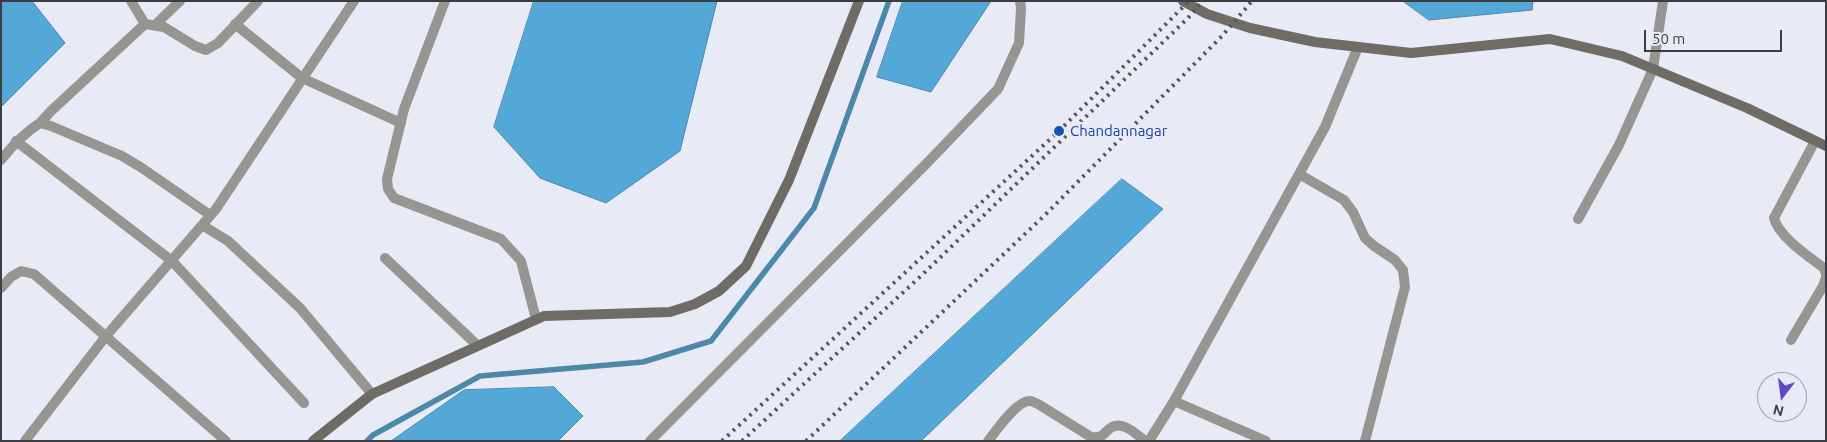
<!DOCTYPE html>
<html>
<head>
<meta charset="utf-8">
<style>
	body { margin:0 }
	#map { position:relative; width:1827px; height:442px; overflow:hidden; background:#e8ebf6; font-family:Ubuntu,sans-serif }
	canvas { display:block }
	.frame { position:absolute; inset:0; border:2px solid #3b3d41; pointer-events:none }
	.north { position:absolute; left:1757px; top:372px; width:50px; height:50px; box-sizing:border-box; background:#e8ebf6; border:1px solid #a3a5ae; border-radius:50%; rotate:195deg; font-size:14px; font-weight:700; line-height:20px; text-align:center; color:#3b3d41 }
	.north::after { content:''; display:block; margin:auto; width:18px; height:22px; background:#6149c2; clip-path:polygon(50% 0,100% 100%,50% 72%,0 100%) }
	.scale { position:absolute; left:1644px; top:30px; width:138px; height:22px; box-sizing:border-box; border:2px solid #3b3d41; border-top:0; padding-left:6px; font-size:15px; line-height:18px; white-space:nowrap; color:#3b3d41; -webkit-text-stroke:4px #e8ebf6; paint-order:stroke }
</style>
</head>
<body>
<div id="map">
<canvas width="1827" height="442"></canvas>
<div class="frame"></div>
<div class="north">N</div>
<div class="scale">50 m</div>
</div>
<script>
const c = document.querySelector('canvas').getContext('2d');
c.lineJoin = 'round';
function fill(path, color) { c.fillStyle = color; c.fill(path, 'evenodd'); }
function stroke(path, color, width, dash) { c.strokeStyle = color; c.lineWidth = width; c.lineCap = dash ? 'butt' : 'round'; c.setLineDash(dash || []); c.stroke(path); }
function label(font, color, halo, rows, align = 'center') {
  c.font = font + ' Ubuntu,sans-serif'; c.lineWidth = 5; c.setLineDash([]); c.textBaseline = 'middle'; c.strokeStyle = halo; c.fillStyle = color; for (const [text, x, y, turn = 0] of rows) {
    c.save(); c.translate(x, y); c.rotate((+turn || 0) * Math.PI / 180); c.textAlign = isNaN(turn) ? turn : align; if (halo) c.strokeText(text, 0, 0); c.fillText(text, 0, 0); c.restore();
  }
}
const water = new Path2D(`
	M1 1H32L65 43 1 107Z
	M534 1H717L680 151 606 203 540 178 494 127Z
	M903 1H991L931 92 877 77Z
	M1403 1H1533L1532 10 1429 20Z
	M1122 179 1163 209 921 441H840Z
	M554 387 583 416 558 441H391L464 390Z`);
fill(water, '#53a8d8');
stroke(water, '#4c88ab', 1);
stroke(new Path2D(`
	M367 441 373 435 480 376 643 362 711 341 814 208 889 1`), '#4c88ab', 5.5);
stroke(new Path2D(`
	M131 1 145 24
	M445 1 404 109 387 179 388 189 394 198 501 239 521 261 536 319
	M235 24 302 78 401 123
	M155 25 180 1
	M40 123 51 111 145 24 164 27 195 46 206 50 218 43 258 1
	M16 141 172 261 304 403
	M1815 141 1774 218C1779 237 1808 256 1824 268L1826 274
	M1 160C13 145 24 133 40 123L51 126 122 156 142 168 210 215
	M1299 174 1344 200 1353 212 1365 238 1374 246 1395 260 1403 270 1405 287 1365 441
	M1578 219 1619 145 1653 69 1663 1
	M202 225 228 241 300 308 372 394
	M385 258 477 345
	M1 288 11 277 21 271 34 274 226 441
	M1791 340 1823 286 1826 277
	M1174 401 1266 441
	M25 441 106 336 216 209 354 1
	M650 441 929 161 998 89 1019 43 1021 8 1020 1
	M988 441C996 431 1017 400 1030 401 1033 401 1035 403 1038 404L1091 437C1106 438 1102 433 1112 427 1124 421 1137 435 1145 441
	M1149 441 1174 401 1325 127 1358 47`), '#979591', 10);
stroke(new Path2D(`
	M1183 1 1207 14 1250 28 1315 42 1411 53 1550 39 1622 56 1747 108 1826 146
	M313 441 372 394 544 316 670 312 695 304 719 291 746 266 789 180 859 1`), '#6f6c66', 10);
stroke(new Path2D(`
	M722 441 1059 131 1189 1
	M742 441 922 275 1188 18 1203 1
	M806 441 1045 215 1222 36 1252 1`), '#54565b', 4, [2.5, 5]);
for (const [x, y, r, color] of [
	[1059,131,6,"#1a4fb4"]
]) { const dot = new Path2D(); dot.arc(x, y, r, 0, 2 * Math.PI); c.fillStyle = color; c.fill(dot); stroke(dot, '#e8ebf6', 2); }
label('15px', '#164399', '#e8ebf6', [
	["Chandannagar",1070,131]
], 'left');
</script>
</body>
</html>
